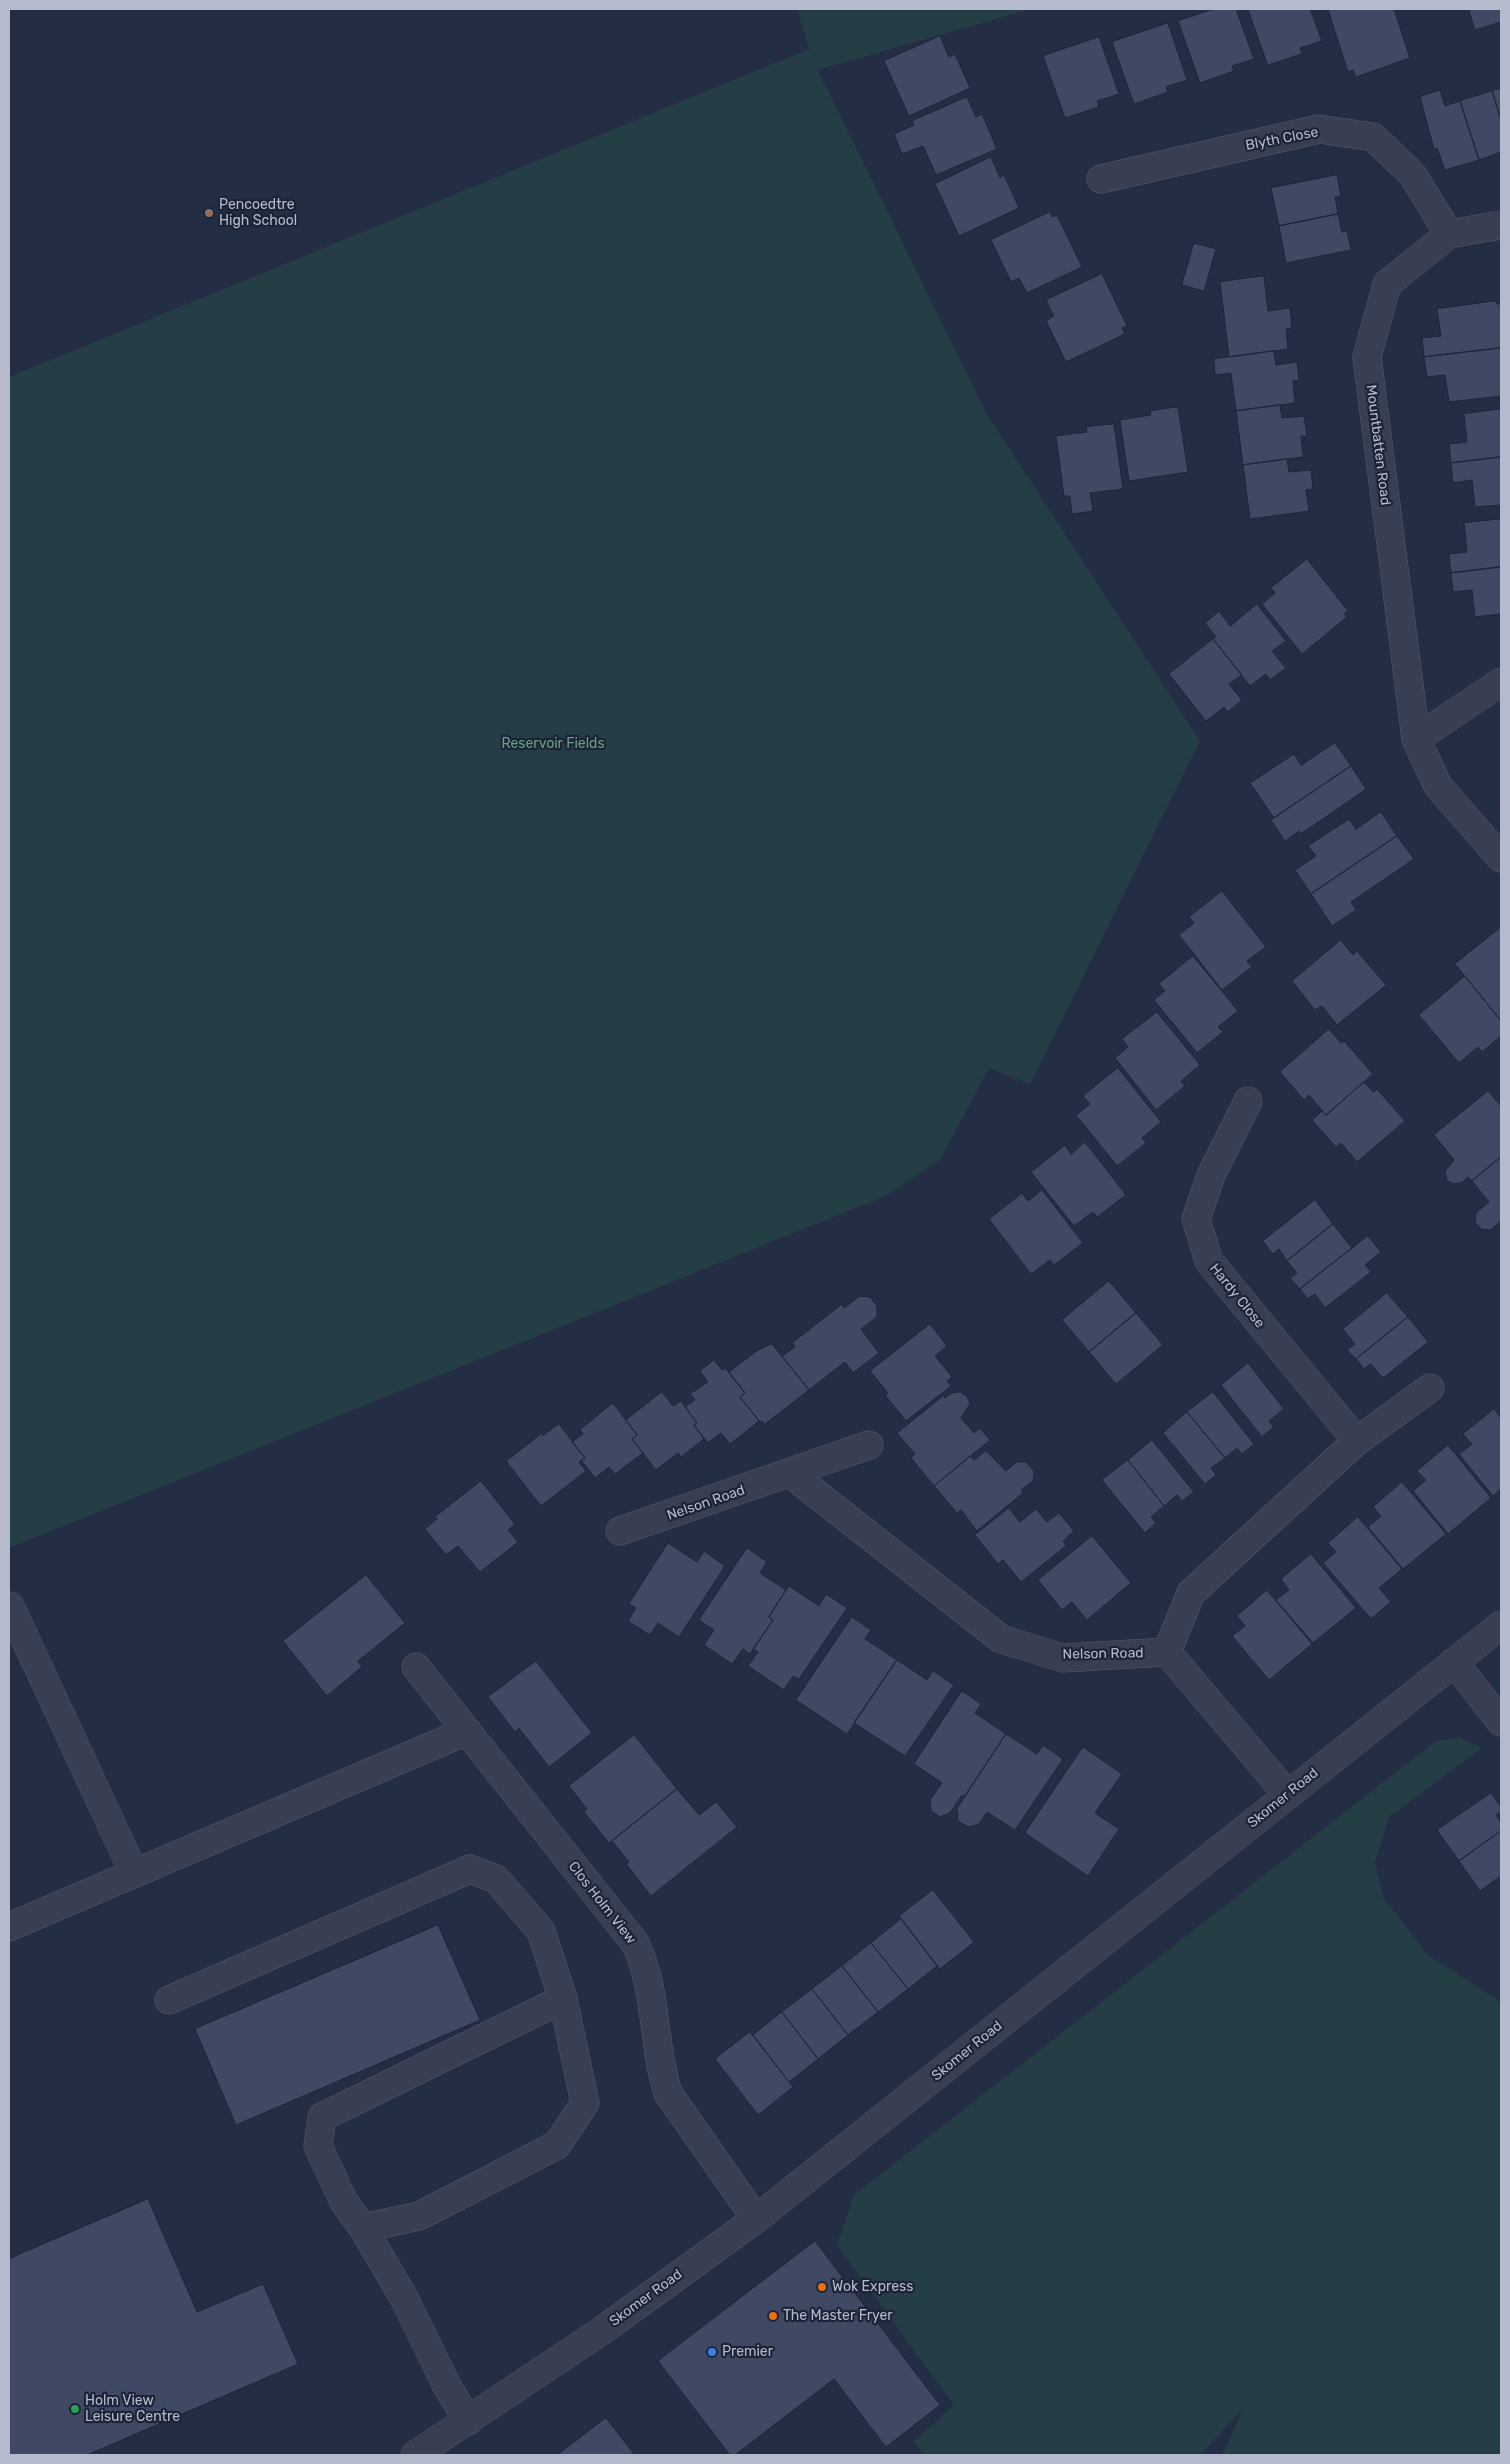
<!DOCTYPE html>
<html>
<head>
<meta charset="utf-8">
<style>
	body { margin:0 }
	#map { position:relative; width:1510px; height:2464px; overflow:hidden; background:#232d43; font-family:Rubik,sans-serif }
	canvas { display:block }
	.frame { position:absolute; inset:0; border:10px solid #b5bbcd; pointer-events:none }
</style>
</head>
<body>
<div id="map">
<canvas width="1510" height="2464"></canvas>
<div class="frame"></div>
</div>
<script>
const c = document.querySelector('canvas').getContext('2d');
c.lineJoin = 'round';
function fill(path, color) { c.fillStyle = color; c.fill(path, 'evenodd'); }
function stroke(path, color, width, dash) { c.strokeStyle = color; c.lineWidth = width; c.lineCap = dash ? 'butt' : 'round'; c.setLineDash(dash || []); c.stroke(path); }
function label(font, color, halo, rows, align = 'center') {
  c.font = font + ' Rubik,sans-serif'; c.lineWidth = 4.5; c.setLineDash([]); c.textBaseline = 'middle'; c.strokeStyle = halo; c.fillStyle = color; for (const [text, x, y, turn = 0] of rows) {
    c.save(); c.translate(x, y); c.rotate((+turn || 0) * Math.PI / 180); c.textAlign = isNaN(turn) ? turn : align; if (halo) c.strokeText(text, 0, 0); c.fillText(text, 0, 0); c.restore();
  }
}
fill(new Path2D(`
	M797 9H1031L818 70 986 413 1200 741 1030 1084 989 1068 940 1160 886 1196 9 1548V377L809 49Z
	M1459 1738 1482 1748 1389 1817 1375 1862 1383 1897 1428 1955 1501 2002V2455H1222L1243 2409 1200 2455H925L914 2441 954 2405 837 2245 854 2195 1436 1741Z`), '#253d44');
const building = new Path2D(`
	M1214 9H1236L1254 59 1232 66 1234 71 1200 83 1178 21Z
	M1248 9H1310L1322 41 1300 48 1302 54 1268 65Z
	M1332 9H1394L1410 58 1356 77 1353 70 1348 72 1328 10Z
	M1469 9H1501V22L1475 30Z
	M1168 23 1187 80 1166 87 1168 92 1134 104 1112 42Z
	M940 36 949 57 955 54 970 88 909 116 884 61Z
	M1099 37 1119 94 1097 101 1099 107 1065 118 1043 56Z
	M1501 88V120L1492 91Z
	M1440 90 1445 106 1460 101 1479 160 1445 170 1437 148 1434 149 1420 97Z
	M1492 91 1501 120V152L1479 160 1460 101Z
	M967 97 976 117 982 114 997 149 936 175 923 146 902 154 894 134 914 125 912 121Z
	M991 157 1000 178 1004 175 1019 208 959 236 935 184Z
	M1337 175 1341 196 1335 197 1338 214 1279 226 1271 188Z
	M1050 212 1052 217 1057 215 1082 267 1027 293 1019 278 1011 282 991 240Z
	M1338 214 1342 232 1347 231 1351 250 1286 263 1279 226Z
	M1194 243 1216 249 1204 291 1182 285Z
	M1102 274 1127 326 1122 328 1125 334 1066 362 1046 321 1054 316 1046 300Z
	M1264 276 1268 311 1290 308 1292 328 1286 329 1288 349 1229 357 1220 282Z
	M1496 301 1497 304H1501V348L1424 357 1422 338 1441 336 1437 309Z
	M1501 348V396L1449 402 1445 375 1427 377 1424 357Z
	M1274 351 1276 365 1297 362 1299 380 1293 381 1295 403 1236 411 1231 373 1215 375 1214 359Z
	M1280 405 1282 418 1304 416 1307 436H1301L1303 457 1243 465 1236 411Z
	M1178 407 1188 472 1129 481 1120 420 1151 415 1150 411Z
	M1501 409V457L1451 463 1449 444 1467 442 1464 414Z
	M1114 424 1123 489 1090 493 1093 511 1072 514 1070 496H1064L1056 436 1087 432 1086 427Z
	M1501 457V505L1475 507 1472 480 1453 483 1451 463Z
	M1287 459 1289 472 1311 470 1313 489 1306 490 1309 511 1250 519 1243 465Z
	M1501 519V567L1451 573 1449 554 1467 552 1464 523Z
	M1307 559 1348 611 1344 614 1347 617 1302 654 1262 604 1275 593 1271 588Z
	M1501 567V614L1475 617 1472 590 1453 592 1451 573Z
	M1257 604 1286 641 1272 651 1286 668 1270 680 1266 674 1250 686 1213 639 1216 637 1205 623 1219 611 1230 626Z
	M1213 639 1242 675 1229 684 1242 700 1228 712 1224 707 1206 721 1169 674Z
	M1335 743 1351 766 1274 818 1250 783 1294 754 1301 765Z
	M1351 766 1366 789 1301 834 1299 831 1285 841 1271 820Z
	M1381 812 1397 836 1311 894 1295 870 1316 856 1308 846 1349 819 1356 829Z
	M1397 836 1414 859 1351 902 1356 910 1332 926 1311 894Z
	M1222 891 1266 947 1247 961 1252 967 1222 990 1179 935 1194 923 1189 917Z
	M1501 927V1021L1455 964Z
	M1341 940 1353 955 1357 951 1386 985 1337 1025 1322 1006 1315 1010 1292 981Z
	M1193 956 1238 1011 1218 1027 1223 1032 1197 1053 1154 1000 1165 991 1159 984Z
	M1465 976 1501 1021V1036L1482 1052 1478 1047 1459 1063 1419 1015Z
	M1157 1012 1200 1065 1181 1081 1185 1086 1156 1110 1115 1058 1128 1047 1122 1039Z
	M1329 1029 1341 1043 1344 1041 1373 1074 1326 1115 1309 1095 1304 1100 1280 1072Z
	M1118 1068 1161 1122 1142 1138 1146 1143 1117 1166 1076 1115 1090 1104 1083 1096Z
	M1364 1082 1373 1092 1377 1089 1405 1121 1357 1162 1341 1143 1336 1147 1312 1120 1322 1111 1326 1115Z
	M1488 1091 1501 1106V1157L1472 1181 1468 1177 1461 1183 1453 1184 1447 1180 1445 1171 1454 1160 1434 1135Z
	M1085 1142 1126 1195 1097 1217 1093 1212 1074 1226 1031 1172 1065 1145 1071 1154Z
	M1501 1157V1221L1490 1230 1481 1229 1475 1222 1476 1213 1489 1202 1472 1181Z
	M1042 1190 1083 1243 1054 1265 1050 1260 1031 1274 989 1219 1022 1193 1028 1201Z
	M1315 1200 1333 1224 1287 1261 1279 1249 1273 1254 1263 1241Z
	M1333 1224 1352 1248 1300 1289 1290 1278 1297 1273 1287 1261Z
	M1368 1236 1381 1252 1365 1265 1371 1272 1325 1308 1315 1294 1308 1299 1300 1289Z
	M1109 1281 1136 1313 1089 1352 1062 1320Z
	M1387 1293 1408 1317 1356 1359 1347 1350 1355 1344 1343 1329Z
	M860 1296 870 1297 877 1306V1317L861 1329 879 1353 853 1373 845 1362 809 1390 782 1356 795 1347 792 1343 842 1304 844 1308Z
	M1136 1313 1163 1345 1116 1384 1089 1352Z
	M1408 1317 1428 1342 1383 1378 1371 1364 1364 1369 1356 1359Z
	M930 1324 947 1346 935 1356 952 1377 947 1381 951 1386 906 1421 885 1395 888 1393 870 1371Z
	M772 1344 809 1390 765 1424 762 1421 760 1422 740 1397 745 1393 729 1372 758 1350Z
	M714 1360 722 1370 725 1368 745 1393 740 1397 759 1421 730 1444 721 1433 708 1443 694 1425 697 1423 685 1407 695 1400 690 1394 708 1382 700 1371Z
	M1248 1363 1284 1409 1269 1421 1274 1427 1262 1437 1221 1385Z
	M662 1392 673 1406 681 1401 697 1423 694 1425 704 1439 681 1457 678 1453 656 1470 632 1439 637 1435 626 1420Z
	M960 1392 967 1396 970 1404 961 1418 974 1433 980 1428 990 1440 934 1486 911 1458 915 1454 897 1433 943 1396 945 1398 952 1393Z
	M1213 1392 1254 1444 1242 1454 1237 1448 1225 1458 1187 1412Z
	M613 1403 637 1435 632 1439 643 1453 615 1474 609 1467 595 1478 581 1460 585 1458 572 1442 583 1434 580 1430Z
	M1494 1409 1501 1418V1489L1493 1496 1459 1454 1472 1444 1463 1434Z
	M1187 1412 1225 1458 1211 1468 1216 1475 1205 1484 1163 1433Z
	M559 1424 585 1458 579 1462 586 1471 541 1506 506 1461 542 1433 543 1435Z
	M1152 1440 1194 1492 1182 1501 1177 1495 1164 1506 1128 1460Z
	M1448 1445 1491 1498 1448 1534 1413 1491 1426 1480 1417 1471Z
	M986 1451 1006 1471 1017 1462H1026L1034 1471 1033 1481 1021 1490 1024 1492 977 1531 961 1510 957 1513 934 1486 970 1456 974 1460Z
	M1128 1460 1164 1506 1151 1517 1156 1523 1145 1533 1102 1480Z
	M481 1481 515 1524 508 1530 518 1542 480 1572 458 1546 446 1555 425 1529 437 1519 435 1517Z
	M1402 1482 1446 1534 1403 1569 1368 1527 1381 1516 1373 1507Z
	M1009 1508 1020 1522 1036 1509 1047 1522 1059 1513 1074 1531 1063 1541 1066 1546 1021 1582 1003 1560 998 1564 975 1535Z
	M1358 1517 1402 1569 1379 1588 1391 1602 1371 1619 1323 1563 1336 1552 1328 1543Z
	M1092 1536 1131 1583 1087 1620 1072 1602 1062 1610 1038 1580Z
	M668 1543 697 1562 704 1551 725 1566 679 1637 658 1623 650 1635 628 1621 636 1608 629 1604Z
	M747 1548 767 1562 760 1573 786 1590 769 1617 773 1620 750 1654 743 1649 732 1664 704 1645 714 1630 699 1620Z
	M1311 1554 1356 1608 1313 1643 1276 1600 1289 1590 1281 1579Z
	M366 1575 405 1623 358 1661 362 1667 327 1696 283 1641Z
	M789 1586 819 1606 826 1594 847 1608 799 1679 793 1676 784 1690 748 1666 758 1652 753 1649 773 1620 769 1617Z
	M1267 1590 1312 1644 1269 1680 1232 1636 1245 1626 1237 1616Z
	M852 1617 871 1630 865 1639 897 1660 847 1734 796 1700Z
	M897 1660 927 1680 933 1671 954 1685 905 1756 854 1723Z
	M536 1661 592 1733 549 1767 519 1728 515 1732 488 1697Z
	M962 1691 981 1704 975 1713 1006 1734 964 1797 962 1795 950 1813 940 1817 931 1811 930 1800 942 1783 914 1764Z
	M1006 1734 1037 1754 1043 1745 1063 1759 1015 1830 987 1812 979 1824 968 1827 958 1821 957 1809Z
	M634 1735 677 1789 609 1843 584 1812 587 1809 569 1786Z
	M1083 1747 1122 1774 1095 1813 1119 1829 1088 1876 1025 1833Z
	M677 1789 699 1815 716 1802 737 1827 651 1896 626 1864 629 1862 612 1841Z
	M1491 1793 1501 1807V1812L1496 1815 1501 1823V1831L1459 1861 1437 1830Z
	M1501 1831V1876L1480 1891 1459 1861Z
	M933 1890 974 1942 940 1969 899 1916Z
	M901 1919 937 1966 908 1989 871 1943Z
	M438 1925 480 2020 236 2125 195 2029Z
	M871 1943 908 1989 878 2012 842 1966Z
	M842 1966 878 2012 848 2035 812 1989Z
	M812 1989 848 2035 818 2059 782 2012Z
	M782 2012 818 2059 789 2082 753 2035Z
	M750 2032 793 2087 758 2115 715 2059Z
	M148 2199 197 2312 263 2284 298 2364 87 2455H9V2259Z
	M815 2241 940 2405 886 2447 834 2379 735 2455H730L658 2361Z
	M606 2418 635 2455H557Z`);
fill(building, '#404964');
stroke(building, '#1e263a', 1);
const minor = new Path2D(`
	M1101 179 1319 129 1373 137 1412 174 1449 234
	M1501 225 1449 234 1387 284 1367 357 1416 739 1438 786 1501 858
	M1416 739 1501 682
	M1248 1101 1211 1175 1196 1219 1209 1261 1357 1441
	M791 1474 1001 1639 1063 1658 1167 1652 1288 1795
	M620 1531 869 1445
	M10 1606 134 1873
	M1167 1652 1191 1593 1357 1441 1430 1388
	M1454 1662 1501 1722
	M416 1667 635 1943C658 1990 652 2044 668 2093L756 2219
	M9 1927 467 1731
	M169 2000 470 1869 496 1879 541 1931 563 1999 585 2103 557 2145 419 2216 363 2228
	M468 2421 447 2386 404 2298 363 2228 344 2202 318 2146 322 2117 563 1999
	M415 2455 600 2332 756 2219 1501 1625`);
stroke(minor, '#535a6d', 29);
stroke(minor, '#383f53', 28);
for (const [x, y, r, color] of [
	[209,213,5,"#8d6e63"],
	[822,2287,5,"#e8710a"],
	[773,2316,5,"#e8710a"],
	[712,2352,5,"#3f7fe0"],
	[75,2409,5,"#2e9e5b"]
]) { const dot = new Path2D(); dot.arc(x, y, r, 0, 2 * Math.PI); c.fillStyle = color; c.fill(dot); stroke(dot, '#1c2438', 2); }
label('14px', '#b5bbcd', '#1c2438', [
	["Blyth Close",1282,139,-11],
	["Mountbatten Road",1378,445,83],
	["Hardy Close",1237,1296,51],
	["Nelson Road",706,1503,-19],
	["Nelson Road",1103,1654,-1],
	["Skomer Road",1283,1798,-39],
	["Clos Holm View",602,1903,52],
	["Skomer Road",967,2051,-39],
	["Skomer Road",646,2298,-36]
]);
label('14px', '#b5bbcd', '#1c2438', [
	["Pencoedtre",219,205],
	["High School",219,221],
	["Wok Express",832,2287],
	["The Master Fryer",783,2316],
	["Premier",722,2352],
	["Holm View",85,2401],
	["Leisure Centre",85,2417]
], 'left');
label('14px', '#69a07d', '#1c2438', [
	["Reservoir Fields",553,744]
]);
</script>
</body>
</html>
